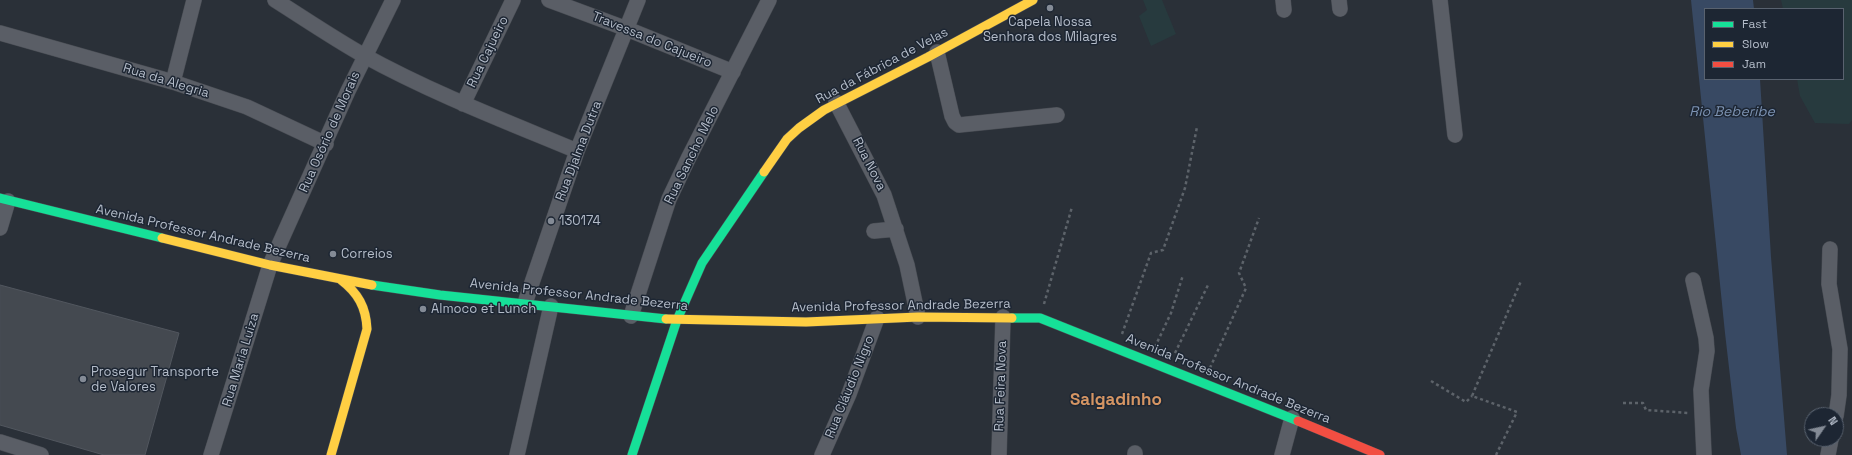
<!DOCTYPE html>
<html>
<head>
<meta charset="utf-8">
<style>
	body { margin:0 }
	#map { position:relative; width:1852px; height:455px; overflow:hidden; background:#2a3038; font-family:"Space Grotesk",sans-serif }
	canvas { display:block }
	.legend { position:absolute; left:1704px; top:8px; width:140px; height:72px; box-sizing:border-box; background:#1d2633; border:1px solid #59626f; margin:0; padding:5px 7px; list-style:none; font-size:12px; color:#b4bcc9 }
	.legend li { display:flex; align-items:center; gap:8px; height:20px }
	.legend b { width:20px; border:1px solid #59626f }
	.north { position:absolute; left:1804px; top:407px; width:40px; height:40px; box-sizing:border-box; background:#1d2633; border:1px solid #59626f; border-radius:50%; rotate:56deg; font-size:11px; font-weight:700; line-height:16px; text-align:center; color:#b4bcc9 }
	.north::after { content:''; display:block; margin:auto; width:14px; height:18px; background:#848b96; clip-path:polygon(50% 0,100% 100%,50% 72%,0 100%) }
</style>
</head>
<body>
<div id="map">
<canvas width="1852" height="455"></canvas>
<ul class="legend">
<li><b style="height:5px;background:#16e098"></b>Fast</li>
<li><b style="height:5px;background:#ffcf43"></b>Slow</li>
<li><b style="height:5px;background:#f24e42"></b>Jam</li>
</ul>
<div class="north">N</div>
</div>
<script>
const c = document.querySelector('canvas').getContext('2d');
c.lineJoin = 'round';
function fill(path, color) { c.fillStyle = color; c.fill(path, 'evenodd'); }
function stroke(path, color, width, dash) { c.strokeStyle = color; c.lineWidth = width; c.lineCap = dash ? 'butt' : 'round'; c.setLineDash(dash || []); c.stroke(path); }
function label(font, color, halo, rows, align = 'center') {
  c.font = font + ' "Space Grotesk",sans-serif'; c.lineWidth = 3; c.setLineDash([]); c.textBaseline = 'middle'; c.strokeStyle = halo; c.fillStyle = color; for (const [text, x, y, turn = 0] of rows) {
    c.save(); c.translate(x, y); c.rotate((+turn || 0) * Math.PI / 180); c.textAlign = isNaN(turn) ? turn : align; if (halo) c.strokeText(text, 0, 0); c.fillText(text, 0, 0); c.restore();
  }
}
fill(new Path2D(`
	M1143 0H1162L1176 34 1151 46 1139 16 1147 10Z
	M1781 0H1852V120L1849 124 1815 123 1800 96 1797 79H1843V9H1783Z`), '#273a3e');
fill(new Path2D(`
	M1691 0H1753L1754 9H1705V79H1760L1771 257 1787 455H1741L1736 428 1725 333Z`), '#384963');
const building = new Path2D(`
	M0 285 179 333 145 455H104L0 425Z`);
fill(building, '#444950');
stroke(building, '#52575f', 1);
const street = new Path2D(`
	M275 0C305 19 333 38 363 55 432 93 505 121 577 151
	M549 0 627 29 733 72
	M1283 0 1284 10
	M1339 0 1340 9
	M1440 0 1455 135
	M0 33 173 82 247 107 326 144
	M937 52 952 116 955 122 959 125 1057 115
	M173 82 194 0
	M836 102 884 195 907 265 918 317
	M463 104 513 0
	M0 228 8 201
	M874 231 896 229
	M1830 249 1829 284 1840 349 1839 395 1836 416
	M1693 280 1706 338 1707 351 1701 390 1704 455
	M525 303 577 151 638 0
	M631 316 669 199 688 159 769 0
	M0 442 41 455
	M211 455 270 265 348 91 393 0
	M517 455 551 306
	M822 455 849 394 877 318
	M999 455 1003 317
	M1135 455V453
	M1282 455 1292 418
	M1828 455 1831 439`);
const fast = new Path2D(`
	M0 198 162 238
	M372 285 440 295 666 319
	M1012 318H1040L1298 421
	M632 455 677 320 702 263 764 172`);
const slow = new Path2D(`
	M764 172 787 139 799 128 824 110 928 57 1033 0
	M162 238 270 265 372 285
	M666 319 806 322 918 317 1012 318
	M331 455 367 329C366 307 358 293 341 280`);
const jam = new Path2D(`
	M1298 421 1380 455`);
stroke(street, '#484c53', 16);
stroke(fast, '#484c53', 10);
stroke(slow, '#484c53', 10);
stroke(jam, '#484c53', 10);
stroke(new Path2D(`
	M1044 304 1072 207
	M1122 334 1151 253 1163 250 1185 188 1197 127
	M1155 347 1171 313 1183 275
	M1175 353 1209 283
	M1210 368 1246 288 1239 273 1259 218
	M1431 381 1466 402 1472 396
	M1623 403H1643L1646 410 1689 413
	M1496 455 1517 412 1472 396 1521 281`), '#5d636a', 2.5, [3, 3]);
stroke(street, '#5a5e66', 15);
stroke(fast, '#16e098', 9);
stroke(slow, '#ffcf43', 9);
stroke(jam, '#f24e42', 9);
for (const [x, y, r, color] of [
	[1050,8,4,"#848b96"],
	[551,221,4,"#848b96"],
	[333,254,4,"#848b96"],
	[423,309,4,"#848b96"],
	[83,379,4,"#848b96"]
]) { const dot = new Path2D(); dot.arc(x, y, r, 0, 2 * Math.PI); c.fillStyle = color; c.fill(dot); stroke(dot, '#1d2633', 1.5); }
label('13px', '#b4bcc9', '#1d2633', [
	["Capela Nossa",1050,22,"center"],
	["Senhora dos Milagres",1050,37,"center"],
	["130174",559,221],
	["Correios",341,254],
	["Almoco et Lunch",431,309],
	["Prosegur Transporte",91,372],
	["de Valores",91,387]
], 'left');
label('13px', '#b4bcc9', '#1d2633', [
	["Travessa do Cajueiro",652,40,22],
	["Rua Cajueiro",488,52,-64],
	["Rua da Fábrica de Velas",882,66,-28],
	["Rua da Alegria",166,81,17],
	["Rua Osório de Morais",330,132,-66],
	["Rua Djalma Dutra",579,151,-69],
	["Rua Sancho Melo",692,155,-64],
	["Rua Nova",869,164,63],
	["Avenida Professor Andrade Bezerra",203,234,13],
	["Avenida Professor Andrade Bezerra",579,295,6],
	["Avenida Professor Andrade Bezerra",901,306,-1],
	["Rua Maria Luiza",241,360,-73],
	["Avenida Professor Andrade Bezerra",1228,379,22],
	["Rua Feira Nova",1001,386,-88],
	["Rua Cláudio Nigro",850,387,-68]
]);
label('italic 14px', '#7c92b1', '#1d2633', [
	["Rio Beberibe",1732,112]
]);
label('bold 17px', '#d59563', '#1d2633', [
	["Salgadinho",1116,400]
]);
</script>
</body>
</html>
